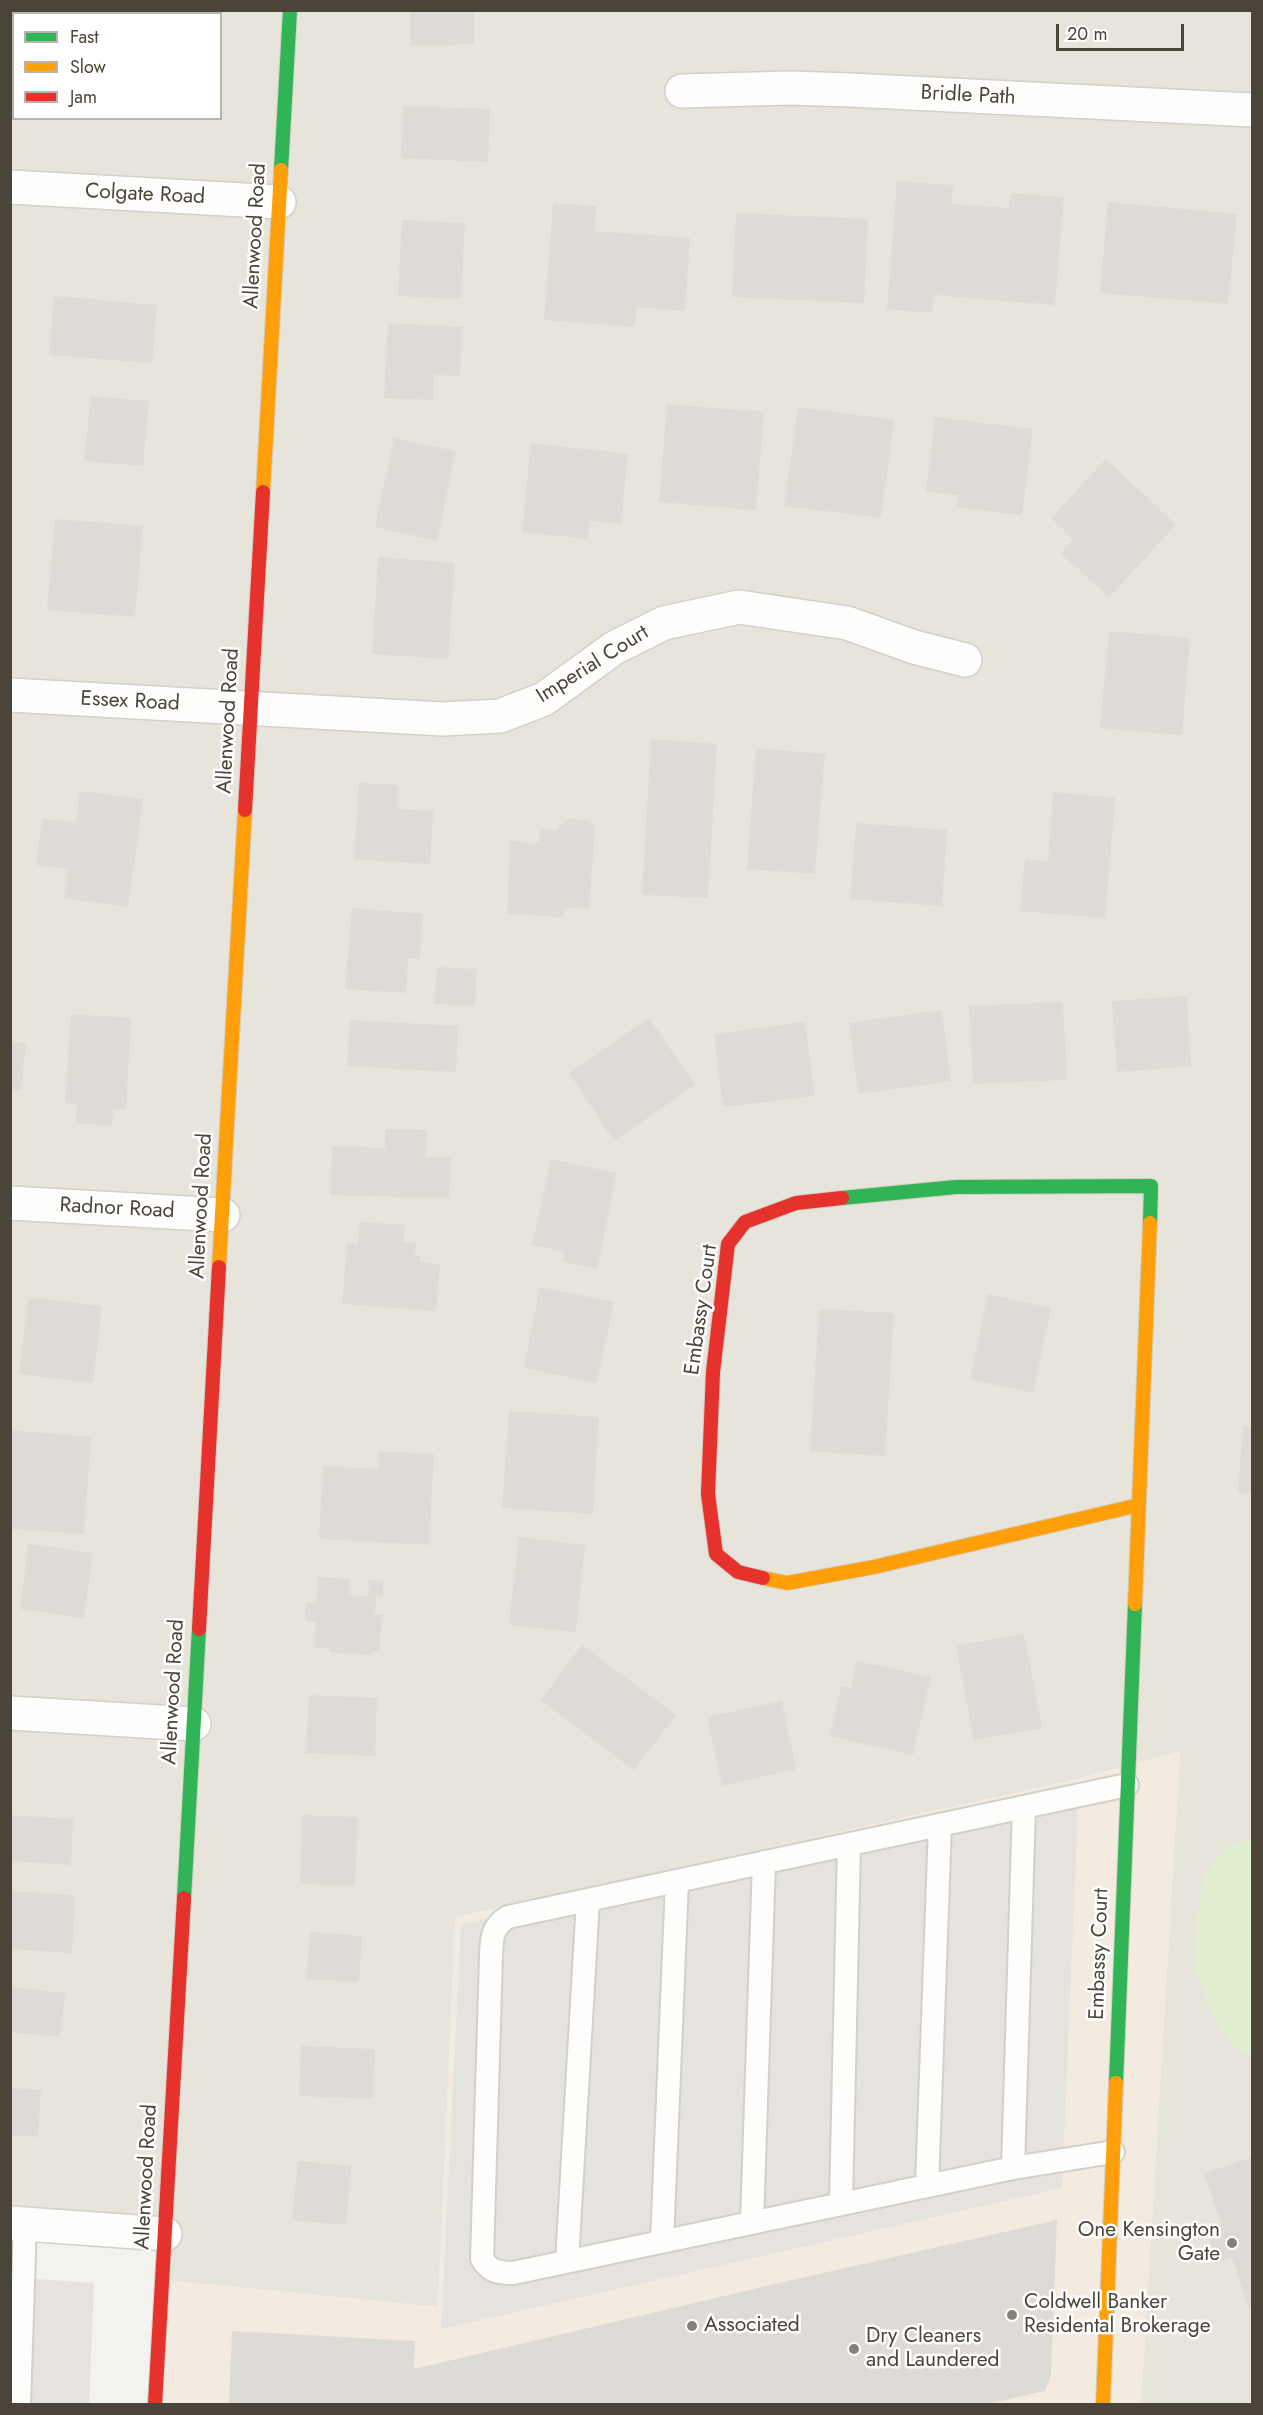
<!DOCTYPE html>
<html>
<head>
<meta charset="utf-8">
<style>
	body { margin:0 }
	#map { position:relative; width:1263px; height:2415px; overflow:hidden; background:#f4f2ee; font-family:Jost,sans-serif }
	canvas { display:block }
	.frame { position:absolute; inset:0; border:12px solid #4b4439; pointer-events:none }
	.legend { position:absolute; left:12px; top:12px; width:210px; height:108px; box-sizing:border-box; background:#fff; border:2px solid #b7b4b0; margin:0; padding:8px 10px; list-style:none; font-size:18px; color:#4b4439 }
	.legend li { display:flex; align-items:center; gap:12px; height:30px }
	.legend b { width:30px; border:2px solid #b7b4b0 }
	.scale { position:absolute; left:1056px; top:24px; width:128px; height:27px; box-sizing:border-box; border:3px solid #4b4439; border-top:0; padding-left:8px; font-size:18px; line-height:21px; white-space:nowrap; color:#4b4439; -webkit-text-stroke:4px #fff; paint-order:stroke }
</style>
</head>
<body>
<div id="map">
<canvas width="1263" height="2415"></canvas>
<div class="frame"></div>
<ul class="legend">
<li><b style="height:8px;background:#30b455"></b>Fast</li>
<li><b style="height:8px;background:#ff9f0a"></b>Slow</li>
<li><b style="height:8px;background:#e5322d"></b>Jam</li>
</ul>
<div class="scale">20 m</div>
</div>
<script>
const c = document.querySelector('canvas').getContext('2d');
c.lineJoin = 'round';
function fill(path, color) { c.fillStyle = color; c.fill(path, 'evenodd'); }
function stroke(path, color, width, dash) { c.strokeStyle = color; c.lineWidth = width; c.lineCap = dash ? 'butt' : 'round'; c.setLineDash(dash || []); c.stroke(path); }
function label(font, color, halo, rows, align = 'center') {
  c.font = font + ' Jost,sans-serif'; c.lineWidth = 5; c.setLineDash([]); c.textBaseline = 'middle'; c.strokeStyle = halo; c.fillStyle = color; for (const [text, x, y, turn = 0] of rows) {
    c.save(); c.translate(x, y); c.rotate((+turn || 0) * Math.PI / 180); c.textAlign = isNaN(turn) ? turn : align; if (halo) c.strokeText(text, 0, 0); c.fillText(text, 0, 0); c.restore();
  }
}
fill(new Path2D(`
	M10 11H1252V2404H1141L1180 1751 1074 1780 456 1917 438 2307 164 2280 166 2235 11 2223ZM14 14H220V118H14Z`), '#e7e4dc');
fill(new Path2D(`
	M1180 1751 1141 2404H157L164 2280 438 2307 455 1917 1074 1780Z`), '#f3ebdf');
fill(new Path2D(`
	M1245 1840 1252 1843V2054L1237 2050 1216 2023 1196 1971 1197 1922 1203 1877 1227 1846Z`), '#e1eecf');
fill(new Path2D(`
	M1079 1787 1062 2188 441 2329 461 1924Z
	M10 2277 94 2283 89 2404H11Z`), '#e6e3df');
fill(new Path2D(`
	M410 10H474V44L410 46Z
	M403 106 490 109 488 162 401 158Z
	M897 181 953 185 952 204 1009 208 1011 193 1064 197 1055 305 934 295 932 313 887 309Z
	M1108 202 1237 214 1228 304 1100 293Z
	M553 203 596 206 595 231 690 238 685 311 637 307 635 327 544 320Z
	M736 213 868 219 864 303 732 297Z
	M402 220 465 223 461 299 398 296Z
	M54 296 157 305 152 363 49 355Z
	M388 323 462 327 460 376 434 375 433 400 384 398Z
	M91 396 149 401 143 466 84 461Z
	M667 404 764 412 756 510 659 502Z
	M798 407 894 420 881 518 784 506Z
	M935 417 1033 429 1022 515 957 507 959 495 926 491Z
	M394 438 456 451 437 541 375 527Z
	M531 443 628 454 621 524 590 521 588 539 522 532Z
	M1106 459 1176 525 1109 597 1061 553 1074 540 1051 518Z
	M55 519 143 526 135 617 47 610Z
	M378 557 455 563 448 659 372 654Z
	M1109 631 1190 638 1182 735 1100 728Z
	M651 739 717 744 708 898 642 895Z
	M756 748 825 754 815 874 747 869Z
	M359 783 398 785 397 809 433 811 430 864 354 859Z
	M80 791 143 799 128 907 64 898 68 869 36 865 42 818 76 823Z
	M1053 792 1115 798 1105 918 1020 911 1025 859 1048 861Z
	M568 819 588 820 595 827 589 909 564 908 563 917 507 914 510 840 535 845V842H539L540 829 559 830V826Z
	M856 823 947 830 942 906 850 899Z
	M352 908 423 914 420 959 408 958 406 993 345 989Z
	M437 967 477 969 475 1006 434 1004Z
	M1187 996 1191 1066 1117 1072 1112 1001Z
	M1063 1002 1067 1080 973 1084 969 1006Z
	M942 1010 951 1081 858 1094 849 1023Z
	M71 1014 131 1018 126 1110 113 1109 112 1126 75 1123 77 1104 65 1103Z
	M649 1018 695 1085 614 1141 569 1073Z
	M350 1020 458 1026 456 1072 347 1066Z
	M805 1022 815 1096 723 1107 714 1034Z
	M10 1042 26 1044 21 1091 10 1090Z
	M385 1129 427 1130 426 1157H451L449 1198 330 1195 332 1146 385 1148Z
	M551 1159 617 1173 597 1269 563 1262 565 1252 532 1245Z
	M360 1222 405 1225 403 1242 416 1243 415 1256H420V1262L440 1264 436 1311 342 1304 347 1243 358 1244Z
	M540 1287 614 1302 597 1383 524 1368Z
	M988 1294 1051 1308 1033 1393 970 1379Z
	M28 1297 102 1306 93 1383 19 1374Z
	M819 1309 894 1313 885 1456 810 1451Z
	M509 1411 599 1417 593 1514 502 1508Z
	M1243 1426 1252 1427V1494L1238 1492Z
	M10 1430 91 1437 84 1534 10 1529Z
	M379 1451 434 1454 429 1545 319 1539 323 1466 378 1469Z
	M519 1537 585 1545 576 1632 509 1625Z
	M28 1544 93 1553 84 1618 20 1609Z
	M318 1577 350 1579 349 1595 368 1596 369 1580 383 1581V1597L376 1596 375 1615H382L379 1651H373L372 1655 329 1652V1648L314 1647 316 1622 305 1621 306 1602 316 1603Z
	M1024 1634 1042 1728 974 1740 956 1646Z
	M582 1645 676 1715 634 1770 541 1700Z
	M857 1661 931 1677 913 1755 830 1736 841 1686 851 1688Z
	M309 1695 377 1698 375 1756 306 1753Z
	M782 1701 796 1769 722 1786 707 1717Z
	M10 1815 73 1819 71 1865 10 1861Z
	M302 1815 358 1817 355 1886 300 1884Z
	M10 1891 75 1895 72 1953 10 1949Z
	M310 1932 362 1936 359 1982 306 1979Z
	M10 1987 65 1993 60 2037 10 2032Z
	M301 2046 375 2049 373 2099 299 2096Z
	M10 2088 41 2090 38 2137 10 2135Z
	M1252 2157V2309L1249 2310 1232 2257 1217 2263 1206 2228 1221 2224 1204 2173Z
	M298 2161 351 2166 346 2225 292 2220Z
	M1057 2220 1051 2376 1045 2391 987 2404H229L232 2331 415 2341 414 2369 779 2283Z`), '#dedbd6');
const lane = new Path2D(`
	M1113 2152 1013 2168 513 2273C499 2273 490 2272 482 2259L491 1956C492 1939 491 1927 508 1917L1127 1785
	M1013 2168 1024 1807
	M927 2186 940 1825
	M841 2204 849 1844
	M752 2222 764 1862
	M662 2242 677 1881
	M567 2261 588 1900
	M19 2404 25 2224`);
const street = new Path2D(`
	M682 91 790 88 851 90 1252 110
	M10 187 279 202
	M10 695 443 719 500 716 544 699 614 648 664 623 739 607 847 623 914 647 965 660
	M10 1203 223 1215
	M10 1713 194 1724
	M10 2223 165 2234`);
const fast = new Path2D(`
	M281 170 290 10
	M842 1198 956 1187 1151 1186 1150 1223
	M184 1898 199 1629
	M1116 2083 1135 1604`);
const slow = new Path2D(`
	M263 492 281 170
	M219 1267 245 810
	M763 1578 787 1583 874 1567 1139 1505
	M1135 1604 1150 1223
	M1103 2404 1116 2083`);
const jam = new Path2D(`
	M245 810 263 492
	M763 1578 738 1572 716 1554 708 1494 713 1372 728 1244 745 1222 796 1203 842 1198
	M199 1629 219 1267
	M155 2404 184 1898`);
stroke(lane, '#d2d0cb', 26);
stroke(street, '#d2d0cb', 36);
stroke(fast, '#d3cfc5', 16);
stroke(slow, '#d3cfc5', 16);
stroke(jam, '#d3cfc5', 16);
stroke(lane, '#fdfdfc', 22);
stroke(street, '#fdfdfc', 33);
stroke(fast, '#30b455', 14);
stroke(slow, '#ff9f0a', 14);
stroke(jam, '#e5322d', 14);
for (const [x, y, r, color] of [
	[1232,2243,6,"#868178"],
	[1012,2315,6,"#868178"],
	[692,2326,6,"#868178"],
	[854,2349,6,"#868178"]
]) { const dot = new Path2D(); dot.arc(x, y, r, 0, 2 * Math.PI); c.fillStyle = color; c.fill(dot); stroke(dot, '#fff', 2); }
label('21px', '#4b4439', '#fff', [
	["Bridle Path",968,96,3],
	["Colgate Road",145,195,3],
	["Allenwood Road",256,236,-87],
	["Imperial Court",593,665,-32],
	["Essex Road",130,702,3],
	["Allenwood Road",229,721,-87],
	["Allenwood Road",202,1206,-87],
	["Radnor Road",117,1209,3],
	["Embassy Court",702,1310,-82],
	["Allenwood Road",174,1692,-87],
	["Embassy Court",1100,1954,-88],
	["Allenwood Road",147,2177,-87]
]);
label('21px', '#4b4439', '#fff', [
	["One Kensington",1220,2231,"right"],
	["Gate",1220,2255,"right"],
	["Coldwell Banker",1024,2303],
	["Residental Brokerage",1024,2327],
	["Associated",704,2326],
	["Dry Cleaners",866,2337],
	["and Laundered",866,2361]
], 'left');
</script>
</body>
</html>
